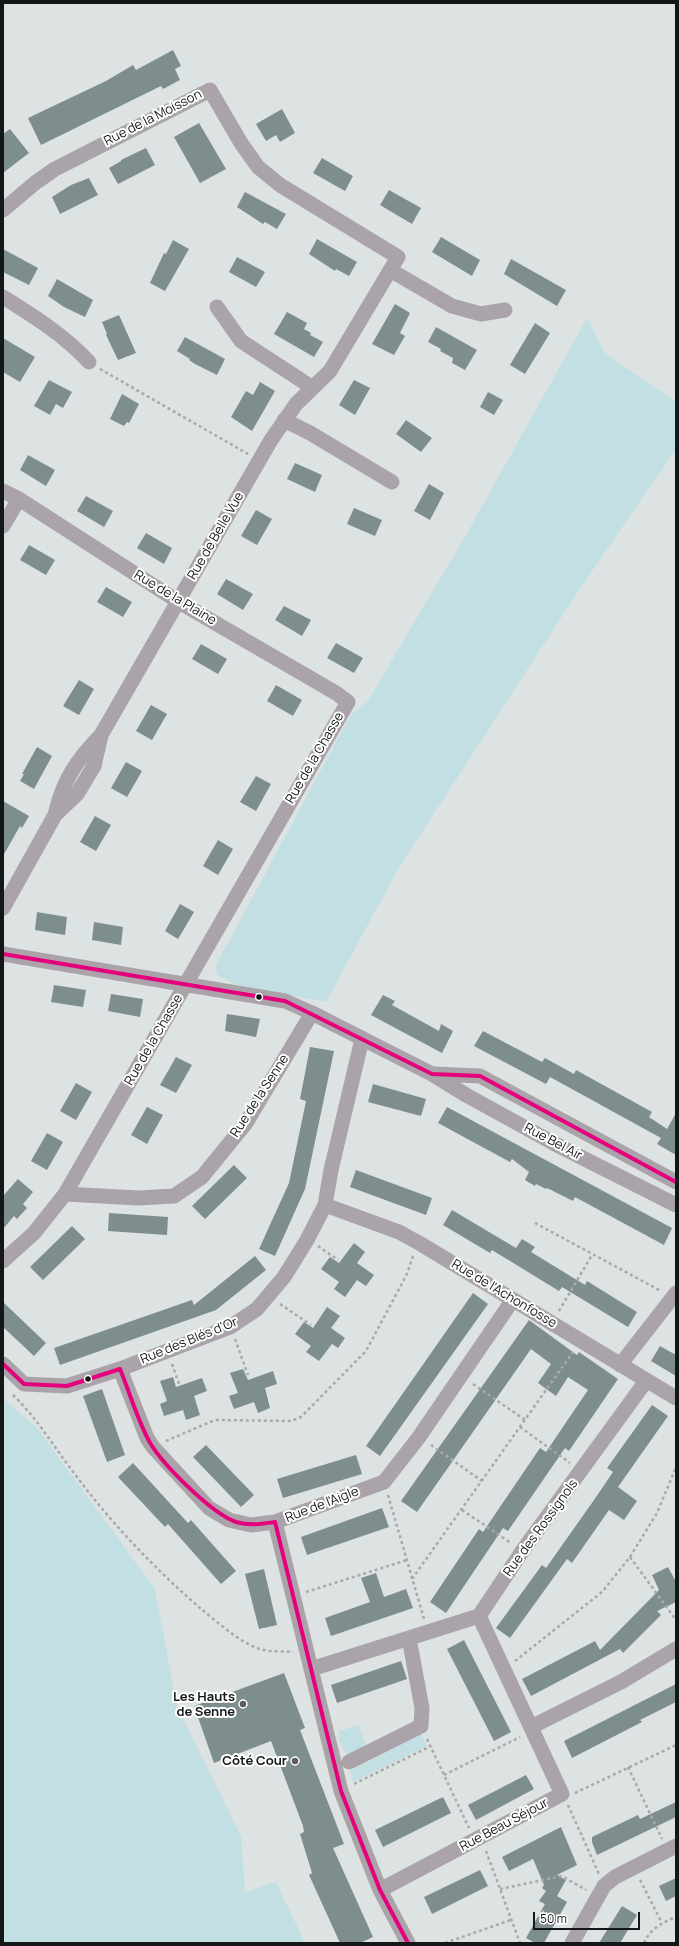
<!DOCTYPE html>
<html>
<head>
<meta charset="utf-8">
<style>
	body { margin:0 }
	#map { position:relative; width:679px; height:1946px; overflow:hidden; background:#dde2e2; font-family:Manrope,sans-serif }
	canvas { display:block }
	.frame { position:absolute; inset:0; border:4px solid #141717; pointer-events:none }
	.scale { position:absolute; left:533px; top:1912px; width:107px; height:18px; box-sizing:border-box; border:2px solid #141717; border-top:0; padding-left:5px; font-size:12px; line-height:14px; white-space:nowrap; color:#141717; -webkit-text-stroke:3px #fff; paint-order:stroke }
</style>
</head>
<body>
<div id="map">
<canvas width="679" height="1946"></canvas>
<div class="frame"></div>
<div class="scale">50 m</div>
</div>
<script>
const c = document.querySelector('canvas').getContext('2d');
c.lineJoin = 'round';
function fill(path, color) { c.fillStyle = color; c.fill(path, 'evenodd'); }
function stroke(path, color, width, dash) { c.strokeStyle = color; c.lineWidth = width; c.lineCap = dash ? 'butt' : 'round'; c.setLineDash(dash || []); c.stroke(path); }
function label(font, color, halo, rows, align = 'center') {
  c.font = font + ' Manrope,sans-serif'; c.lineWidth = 4; c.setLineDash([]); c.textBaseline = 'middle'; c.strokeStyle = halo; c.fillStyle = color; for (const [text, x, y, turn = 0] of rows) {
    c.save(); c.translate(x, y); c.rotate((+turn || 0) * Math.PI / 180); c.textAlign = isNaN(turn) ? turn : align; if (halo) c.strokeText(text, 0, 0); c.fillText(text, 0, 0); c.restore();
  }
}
fill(new Path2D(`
	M587 318 605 353 676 402V449L579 590 398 869 326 1002 237 985 218 976 215 967 350 716 369 699 470 528Z
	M3 1398 37 1428 155 1589 177 1707 241 1836 245 1892 276 1882 305 1943H3Z
	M359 1725 367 1749 347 1755C343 1744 337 1746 339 1731Z
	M421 1734 427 1746 353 1782 350 1771Z`), '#c2e0e3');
fill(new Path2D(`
	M173 50 181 66 175 69 180 80 163 89 161 86 41 145 28 118 106 81 133 65 136 70Z
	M282 109 295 133 280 142 276 135 266 141 256 124Z
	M199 123 226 169 200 183 174 137Z
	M10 129 29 153 3 173V134Z
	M146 148 155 165 118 184 109 168 121 161V160Z
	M322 158 353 176 345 191 313 173Z
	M89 178 98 195 60 214 52 197 71 185Z
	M389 190 421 208 412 224 380 205Z
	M245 192 286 214 277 229 265 222 263 224 237 207Z
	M441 237 480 260 472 276 432 252Z
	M317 239 357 262 349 276 336 269 335 271 309 254Z
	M173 240 189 249 165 291 150 283 164 253 166 254Z
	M3 249 38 268 29 285 3 272Z
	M237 257 265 272 256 287 229 272Z
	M511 259 566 290 557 306 504 274Z
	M57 279 93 300 85 317 64 307 48 296Z
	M395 304 410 313 400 333 405 336 394 355 372 344Z
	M287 312 307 323 304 329 311 333 310 335 323 342 314 357 274 334Z
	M119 315 136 353 118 360 106 335 107 334 102 322Z
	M535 323 550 333 525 374 510 365Z
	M436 327 477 350 465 370 452 363 453 358 440 351 441 349 428 342Z
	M185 337 225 359 217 375 195 364 189 360 190 359 177 351Z
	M3 338 35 357 20 382 3 372Z
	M49 380 72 392 63 408 56 404 50 415 34 406Z
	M354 380 370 388 355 415 339 405Z
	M260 382 275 391 252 431 231 417 246 391 253 395Z
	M488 392 503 400 494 415 480 407Z
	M122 394 139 404 129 423 127 422 124 426 110 419Z
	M406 420 432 438 421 452 396 434Z
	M28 455 55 470 46 486 20 470Z
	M295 463 322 475 315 492 287 479Z
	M429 484 444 493 430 520 414 511Z
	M86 496 113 511 104 527 77 511Z
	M354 508 382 520 375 536 347 524Z
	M256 510 272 519 257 545 241 536Z
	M146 533 172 548 164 564 137 548Z
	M29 545 55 560 46 575 20 560Z
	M226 579 253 594 243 610 217 594Z
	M106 587 132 602 123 617 97 602Z
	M284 606 311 620 302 636 275 620Z
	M336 643 363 658 354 673 327 658Z
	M201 644 227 659 218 674 192 659Z
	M79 680 94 689 79 715 63 706Z
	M276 685 302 700 293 716 267 701Z
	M151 705 167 714 152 740 136 731Z
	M37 747 52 756 34 789 20 781 24 774H22Z
	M126 762 142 771 127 797 111 788Z
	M256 776 271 784 256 811 240 802Z
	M3 801 29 816 22 828 20 826 3 856Z
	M95 816 111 825 96 851 80 842Z
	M218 840 233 849 218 875 203 866Z
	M180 904 194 912 178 939 165 931Z
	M37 912 67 917 65 935 35 930Z
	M94 922 123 927 121 945 92 940Z
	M54 985 86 990 83 1007 51 1002Z
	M111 994 143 999 140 1017 108 1011Z
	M383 995 395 1001 392 1005 439 1031 441 1024 453 1031 442 1053 371 1015Z
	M227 1014 260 1019 256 1037 225 1031Z
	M483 1031 542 1062 545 1058 574 1074 576 1070 652 1112 649 1117 667 1129 676 1113V1155L657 1144 661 1138 550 1077 546 1084 474 1046Z
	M310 1047 334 1051 305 1189 275 1256 259 1249 289 1183 306 1101 300 1099Z
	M176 1057 192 1065 176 1093 160 1085Z
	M76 1083 92 1092 76 1120 60 1111Z
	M373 1084 426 1099 421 1116 368 1102Z
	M147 1107 163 1115 147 1144 131 1135Z
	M447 1107 672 1228 664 1245 575 1197 573 1201 547 1188 546 1189 536 1184 535 1186 525 1180 529 1172 512 1159 510 1162 438 1123Z
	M47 1133 63 1142 47 1170 31 1161Z
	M234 1165 247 1178 205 1219 192 1206Z
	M356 1170 432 1198 426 1215 350 1187Z
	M18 1179 33 1192 23 1204 27 1208 17 1219 14 1216 3 1229V1196Z
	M452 1210 516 1248 522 1239 535 1247 531 1252 585 1285 587 1281 637 1312 628 1327 562 1287 559 1291 492 1250 490 1253 443 1225Z
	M109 1213 168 1217 167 1235 108 1231Z
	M72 1226 85 1239 43 1280 30 1267Z
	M354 1243 365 1252 357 1263 374 1275 366 1286 357 1280 345 1297 334 1289 339 1282 321 1269 330 1257 339 1263Z
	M255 1256 266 1270 216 1310 60 1365 54 1348 192 1300 194 1305Z
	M473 1293 488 1304 380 1456 366 1446Z
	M3 1302 46 1343 34 1356 3 1327Z
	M327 1307 340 1316 331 1328 345 1338 338 1348 332 1344 319 1361 306 1352 311 1346 295 1334 304 1322 313 1328Z
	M529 1320 577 1355 579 1352 618 1379 569 1451 565 1448 508 1531 503 1528 446 1613 430 1602 479 1529 483 1532 540 1448 546 1452 588 1390 568 1377 556 1396 538 1383 551 1364 531 1349 417 1512 401 1501Z
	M660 1346 676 1355V1376L651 1361Z
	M243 1369 248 1380 273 1371 277 1384 265 1388 270 1408 258 1413 254 1402 234 1409 229 1396 238 1393 230 1373Z
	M173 1377 176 1387 202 1378 207 1391 194 1396 200 1415 186 1420 183 1410 164 1416 160 1404 167 1401 160 1381Z
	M102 1389 125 1455 107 1462 83 1396Z
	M652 1405 668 1416 618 1487 637 1501 624 1520 609 1510 572 1563 567 1559 510 1638 496 1628 542 1565 546 1568 594 1500 613 1472 607 1468Z
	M206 1445 254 1495 241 1507 193 1457Z
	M356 1455 362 1474 283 1498 277 1479Z
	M133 1463 188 1523 191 1520 236 1571 221 1584 168 1524 165 1527 118 1477Z
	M382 1508 389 1527 307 1555 301 1537Z
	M668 1567 676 1582V1602L657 1611 661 1615 623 1653 620 1649 531 1696 522 1679 595 1641 600 1650 659 1590 652 1575Z
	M264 1569 277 1625 259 1629 245 1574Z
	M376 1573 384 1597 406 1589 413 1608 331 1636 325 1618 370 1602 361 1578Z
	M464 1640 511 1732 494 1741 447 1649Z
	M401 1661 407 1679 337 1703 331 1685Z
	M284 1673 305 1728 300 1730 344 1844 333 1848 373 1937 360 1943H340L309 1875 312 1873 300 1834 304 1832 303 1826 271 1741 214 1763 194 1706Z
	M676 1684V1702L640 1720 642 1722 572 1758 564 1741Z
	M526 1775 534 1789 476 1820 468 1805Z
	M443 1797 451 1813 383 1847 375 1830Z
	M676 1802V1817L597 1855 592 1842V1837L638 1815 640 1819Z
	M561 1827 577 1865 557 1875 566 1880 557 1896 567 1902 544 1943H535L526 1938 545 1904 539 1901 546 1891 542 1888 544 1885 533 1859 509 1871 502 1857Z
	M480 1870 488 1886 432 1914 424 1897Z
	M676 1878V1896L666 1901 659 1886Z
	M622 1906 637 1915 620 1943H599Z`), '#7e8e8f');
stroke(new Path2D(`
	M100 369 248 454
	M535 1223 661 1291
	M318 1246 338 1260
	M280 1304 311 1325
	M559 1311 592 1255
	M235 1339 248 1375
	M172 1364 179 1384
	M473 1384 525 1420
	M13 1395C37 1418 54 1447 74 1473 111 1523 154 1568 200 1608 216 1621 240 1643 260 1649 270 1652 283 1651 293 1652
	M520 1427 570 1463
	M166 1441 210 1422 217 1420 291 1421 301 1417 366 1351 407 1274 413 1256
	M431 1445 482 1481
	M388 1495 424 1619
	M462 1510 511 1543
	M630 1557 676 1620
	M412 1579 573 1352
	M306 1592 407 1560
	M515 1661 602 1592 630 1557 657 1513 676 1467
	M427 1739 469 1828
	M628 1767 662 1839
	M444 1775 520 1737
	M354 1784 431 1746
	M575 1793 676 1745
	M568 1805 599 1874
	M486 1851 520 1943
	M640 1880 662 1923
	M500 1889 562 1876 586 1890
	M445 1943 511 1920
	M644 1943C650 1929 663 1922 676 1917`), '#aaa8ab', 2.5, [3, 3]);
stroke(new Path2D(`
	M3 210 35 183 55 169 210 90 241 143 258 167 280 185 398 257 330 371 296 404 271 440 101 735
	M390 270 452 306 481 314 505 310
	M3 297C35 317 64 335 89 362
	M217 307 241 341 313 388
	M284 420 310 433 392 482
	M3 491 19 499 179 602 336 693 348 702 65 1194 34 1233 3 1261
	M3 526 19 499
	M3 908 55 815 77 794 94 766 101 735C76 761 63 780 55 815
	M3 954 285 1001 312 1013 432 1074 466 1095 555 1144 676 1205
	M434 1074 480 1076 676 1182
	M65 1194 138 1198 174 1196 202 1177 246 1123 312 1013
	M325 1205 399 1232 419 1243 676 1398
	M3 1364 24 1384 67 1386 120 1369 230 1327 257 1309 284 1277 307 1240 325 1205 331 1170 362 1039
	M620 1365 676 1293
	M120 1369 147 1438 153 1447 209 1508 229 1520 251 1525 275 1522 384 1482 419 1437 512 1301
	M275 1522 341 1791 380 1890 408 1943
	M311 1669 479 1616 523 1550 646 1381
	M531 1727 621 1682 676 1649
	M349 1762 421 1726 422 1708 409 1638
	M380 1890 562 1794 479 1616
	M572 1943 604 1886 615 1877 676 1846`), '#aba3aa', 15);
stroke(new Path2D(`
	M3 954 285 1001 432 1074 480 1076 676 1182
	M3 1364 24 1384 67 1386 120 1369
	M120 1369C129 1391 136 1415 147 1437 158 1461 211 1513 236 1522 250 1526 261 1524 275 1522
	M275 1522 341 1791 380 1890 408 1943`), '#e5007d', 4);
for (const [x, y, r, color] of [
	[259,997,3.5,"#141717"],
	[88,1379,3.5,"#141717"],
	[243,1704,4,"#5a5e5e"],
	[295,1761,4,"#5a5e5e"]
]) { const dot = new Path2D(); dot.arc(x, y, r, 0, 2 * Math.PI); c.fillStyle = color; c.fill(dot); stroke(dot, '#fff', 1.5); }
label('13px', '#141717', '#fff', [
	["Rue de la Moisson",153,118,-27],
	["Rue de Belle Vue",216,536,-60],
	["Rue de la Plaine",175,598,31],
	["Rue de la Chasse",315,758,-60],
	["Rue de la Chasse",154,1040,-60],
	["Rue de la Senne",260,1096,-57],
	["Rue Bel Air",553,1142,28],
	["Rue de l'Achonfosse",504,1294,31],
	["Rue des Blés d'Or",189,1341,-22],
	["Rue de l'Aigle",322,1505,-21],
	["Rue des Rossignols",541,1528,-54],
	["Rue Beau Séjour",504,1825,-28]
]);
label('bold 13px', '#141717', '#fff', [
	["Les Hauts",235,1697],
	["de Senne",235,1712],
	["Côté Cour",287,1761]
], 'right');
</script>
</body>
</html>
